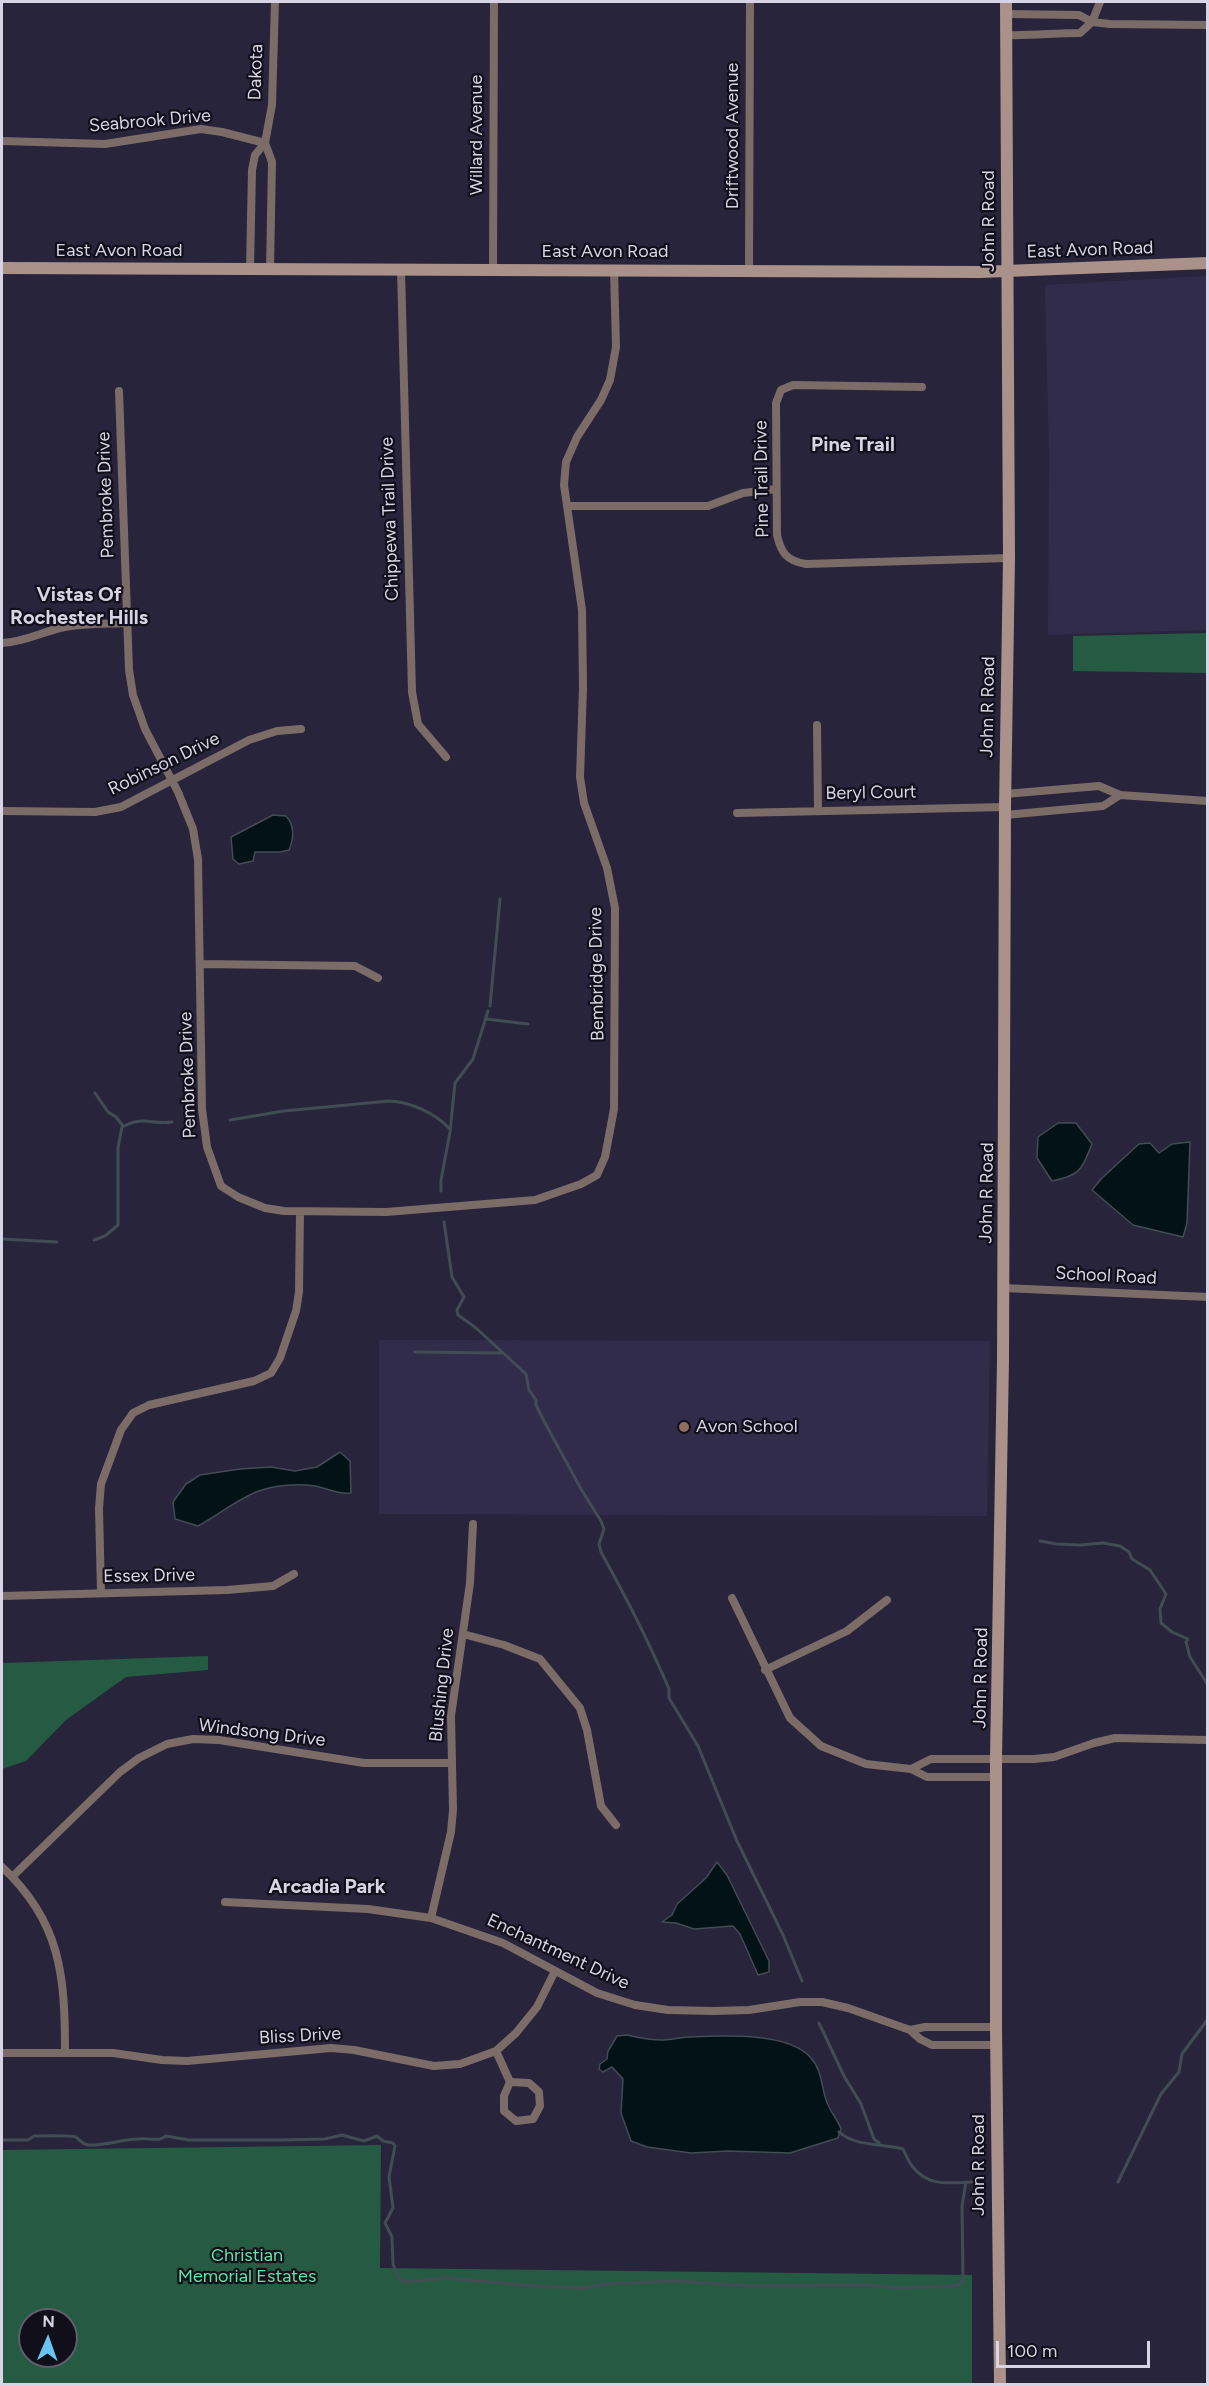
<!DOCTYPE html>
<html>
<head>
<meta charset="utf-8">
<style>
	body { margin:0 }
	#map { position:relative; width:1209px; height:2386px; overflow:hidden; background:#28243c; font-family:Figtree,sans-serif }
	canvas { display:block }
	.frame { position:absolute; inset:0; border:3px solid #d6d4e5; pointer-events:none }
	.north { position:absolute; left:18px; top:2308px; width:60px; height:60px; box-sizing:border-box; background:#110f1a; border:2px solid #605e6b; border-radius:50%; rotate:2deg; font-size:16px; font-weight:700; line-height:24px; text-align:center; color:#d6d4e5 }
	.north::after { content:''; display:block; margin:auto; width:21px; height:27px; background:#69c4f1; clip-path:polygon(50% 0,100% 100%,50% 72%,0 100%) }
	.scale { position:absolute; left:996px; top:2341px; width:154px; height:27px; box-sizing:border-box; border:3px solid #d6d4e5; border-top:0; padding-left:8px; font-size:18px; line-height:21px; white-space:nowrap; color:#d6d4e5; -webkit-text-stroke:4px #110f1a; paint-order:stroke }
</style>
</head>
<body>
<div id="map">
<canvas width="1209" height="2386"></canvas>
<div class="frame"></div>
<div class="north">N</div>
<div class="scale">100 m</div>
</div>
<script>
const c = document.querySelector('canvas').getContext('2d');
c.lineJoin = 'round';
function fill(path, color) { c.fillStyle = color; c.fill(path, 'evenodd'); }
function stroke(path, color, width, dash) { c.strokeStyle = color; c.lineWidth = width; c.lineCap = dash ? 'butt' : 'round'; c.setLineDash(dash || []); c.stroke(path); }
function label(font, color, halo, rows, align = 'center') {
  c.font = font + ' Figtree,sans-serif'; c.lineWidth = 4.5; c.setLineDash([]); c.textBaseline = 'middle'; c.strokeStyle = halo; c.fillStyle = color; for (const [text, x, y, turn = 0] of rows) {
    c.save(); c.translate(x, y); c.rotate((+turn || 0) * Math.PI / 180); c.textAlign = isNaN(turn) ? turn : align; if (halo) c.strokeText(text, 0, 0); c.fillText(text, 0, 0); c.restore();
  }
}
fill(new Path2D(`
	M1207 276V630L1048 635 1049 455 1045 285Z
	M379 1340 990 1341 987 1516 379 1514Z`), '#322c4b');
fill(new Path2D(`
	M1207 633V673L1073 671V636Z
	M208 1656V1670L126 1677 66 1720 26 1761 2 1769V1663Z
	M381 2145 380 2268 972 2275V2384H2V2150ZM30 2320H66V2356H30Z`), '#265b43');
const water = new Path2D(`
	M273 815 286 816C295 826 294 838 289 850L280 852H255L253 861 239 864 233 859 231 837Z
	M1058 1123H1076L1092 1144C1081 1170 1081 1175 1052 1181L1037 1158 1038 1137Z
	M1190 1142 1187 1223 1183 1237 1133 1225 1092 1190 1102 1178 1139 1144 1150 1143 1159 1153 1172 1144Z
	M340 1452 350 1461 351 1493C334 1495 326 1486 307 1485 255 1482 240 1502 198 1526L175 1519 173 1502 186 1484 200 1475 240 1469 271 1467 295 1471 317 1467Z
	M717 1862 727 1875 769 1961V1972L758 1975 740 1934 733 1926 694 1929 676 1923 662 1922 672 1915 677 1904 706 1878Z
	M627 2035C639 2038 650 2040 663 2040 671 2040 679 2038 686 2037 719 2036 788 2031 811 2058 823 2071 821 2090 828 2105 832 2114 838 2120 841 2129L838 2138 790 2153 728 2151 691 2153 647 2147 631 2141 621 2113 623 2079 612 2067 603 2072 599 2069 600 2064 607 2059 608 2051 617 2036Z`);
fill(water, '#031216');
stroke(water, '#424c54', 1.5);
stroke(new Path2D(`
	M490 1006 500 899
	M486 1019 528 1024
	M95 1093 108 1112 116 1117 123 1126
	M230 1120 284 1111 389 1101C411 1102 435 1113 450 1129
	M441 1191V1180L450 1132 455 1083 473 1059 488 1011
	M444 1222 452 1277 464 1297 457 1310 458 1315 476 1328 526 1374 529 1390 536 1400V1405L544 1421 581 1489 601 1521 604 1529 599 1544 601 1552C626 1597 649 1642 669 1689V1698L698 1746 737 1841 783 1935 802 1981
	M2 1239 57 1242
	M94 1240 105 1236 118 1225V1148L122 1127C144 1115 150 1125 172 1122
	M415 1352 501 1353
	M1040 1541 1056 1544 1080 1545 1103 1543 1120 1546 1129 1552 1132 1559 1150 1570 1166 1594 1160 1609 1161 1623 1172 1632 1188 1639 1186 1642 1190 1657 1208 1685
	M819 2023 844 2076 861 2104 874 2139 879 2143
	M839 2132C856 2147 882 2143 903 2149 906 2154 908 2161 912 2166 928 2187 948 2183 972 2182
	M2 2140H28L34 2136C42 2136 71 2135 76 2137 80 2140 82 2144 88 2145 108 2146 127 2137 148 2139 156 2139 159 2141 166 2136L189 2140H283L325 2139 342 2135 364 2141 377 2136 383 2141 393 2143 395 2146 389 2177 393 2208 385 2223 392 2237 393 2264 399 2279 406 2282 446 2278 534 2286 585 2288 606 2284 675 2281 751 2286 867 2285 897 2288 954 2286 960 2284 963 2279 962 2206 966 2182
	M1118 2182 1161 2094 1179 2072 1182 2054 1208 2019`), '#424c54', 3);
stroke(new Path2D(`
	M1006 14 1079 15 1092 22 1110 24 1208 25
	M1006 35C1030 36 1055 33 1080 33L1092 22 1100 2
	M2 141 105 144 201 129 222 132 265 143 272 105 275 2
	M250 269 252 170 255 155 265 143 272 162 270 270
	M401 269 412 692 418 724 446 757
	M493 269 494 2
	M749 271 750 2
	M922 387 793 385 781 390 776 403 777 535C781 553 787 561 806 564L1009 558
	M119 391 129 670 133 695 145 729 178 792 193 829 198 859 202 1109 207 1147 221 1186 238 1197 265 1208 284 1211 386 1212 535 1200 581 1184 597 1175 605 1157 614 1109 615 908 607 868 584 803 580 777 583 688 582 610 564 485 566 462 577 437 601 400 610 380 616 347 614 270
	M567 506H708L743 493 776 489
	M2 643C23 642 40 633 60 628 82 623 104 624 126 623
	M817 725 818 810
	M1005 794 1099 786 1120 795 1208 801
	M2 811 95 812 121 807 249 740 277 731 301 729
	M737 813 1005 807
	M1005 815 1103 806 1120 795
	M201 964 355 966 378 978
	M1004 1288 1208 1297
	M101 1593 99 1508 101 1484 121 1430 133 1413 149 1405 254 1381 271 1373 280 1358 296 1311 299 1292 300 1212
	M2 1596 227 1590 273 1586 294 1574
	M732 1598 790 1718 821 1746 866 1764 911 1769 927 1777H996
	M463 1634 504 1645 540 1659 580 1708 587 1730 601 1806 616 1825
	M765 1670 847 1631 887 1600
	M911 1769 931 1759H1034L1054 1757 1094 1743 1115 1738 1208 1740
	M2 1867C61 1922 65 1976 65 2052
	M12 1877 120 1772 139 1758 167 1744 193 1739 219 1740 364 1763H451
	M225 1902 368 1909 431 1918 503 1943 597 1993 635 2005 668 2010 714 2011 749 2010 800 2002H822L848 2008 910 2030 920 2039 932 2045H996
	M431 1918 451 1832 453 1810 451 1716 470 1583 473 1524
	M910 2030 925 2027H996
	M496 2051 510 2082 504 2096V2111L516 2121 533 2119 540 2106 539 2092 529 2083 510 2082
	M2 2053H113L162 2060 187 2061 331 2048 354 2050 434 2066 460 2064 496 2051 516 2033 537 2007 555 1971`), '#7b6c67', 8);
stroke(new Path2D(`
	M2 268 980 272 1208 263
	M1000 2384 996 2027V1758L1003 1360 1005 807 1009 558 1006 2`), '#aa928a', 12);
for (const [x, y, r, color] of [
	[684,1427,6,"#8d6e63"]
]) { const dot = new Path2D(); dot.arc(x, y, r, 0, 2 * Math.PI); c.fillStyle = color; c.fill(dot); stroke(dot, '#110f1a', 2); }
label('18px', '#d6d4e5', '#110f1a', [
	["Dakota",256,72,-88],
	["Seabrook Drive",150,121,-5],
	["Willard Avenue",477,135,-90],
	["Driftwood Avenue",733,136,-90],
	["John R Road",989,221,-90],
	["East Avon Road",1090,250,-2],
	["East Avon Road",119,251],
	["East Avon Road",605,252],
	["Pine Trail Drive",762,479,-91],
	["Pembroke Drive",106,495,-92],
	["Chippewa Trail Drive",390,519,-92],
	["John R Road",988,707,-89],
	["Robinson Drive",164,764,-26],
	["Beryl Court",871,793,-1],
	["Bembridge Drive",597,974,-91],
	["Pembroke Drive",188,1075,-92],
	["John R Road",987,1193,-89],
	["School Road",1106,1276,3],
	["Essex Drive",149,1576,-1],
	["John R Road",981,1678,-89],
	["Blushing Drive",442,1685,-84],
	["Windsong Drive",262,1733,7],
	["Enchantment Drive",558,1952,25],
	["Bliss Drive",300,2036,-3],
	["John R Road",979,2165,-90]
]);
label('18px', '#d6d4e5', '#110f1a', [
	["Avon School",696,1427]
], 'left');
label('18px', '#5ee5aa', '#110f1a', [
	["Christian",247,2256],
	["Memorial Estates",247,2277]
]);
label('bold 20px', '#d6d4e5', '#110f1a', [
	["Pine Trail",853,445],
	["Vistas Of",79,595],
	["Rochester Hills",79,618],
	["Arcadia Park",327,1887]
]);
</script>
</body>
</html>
